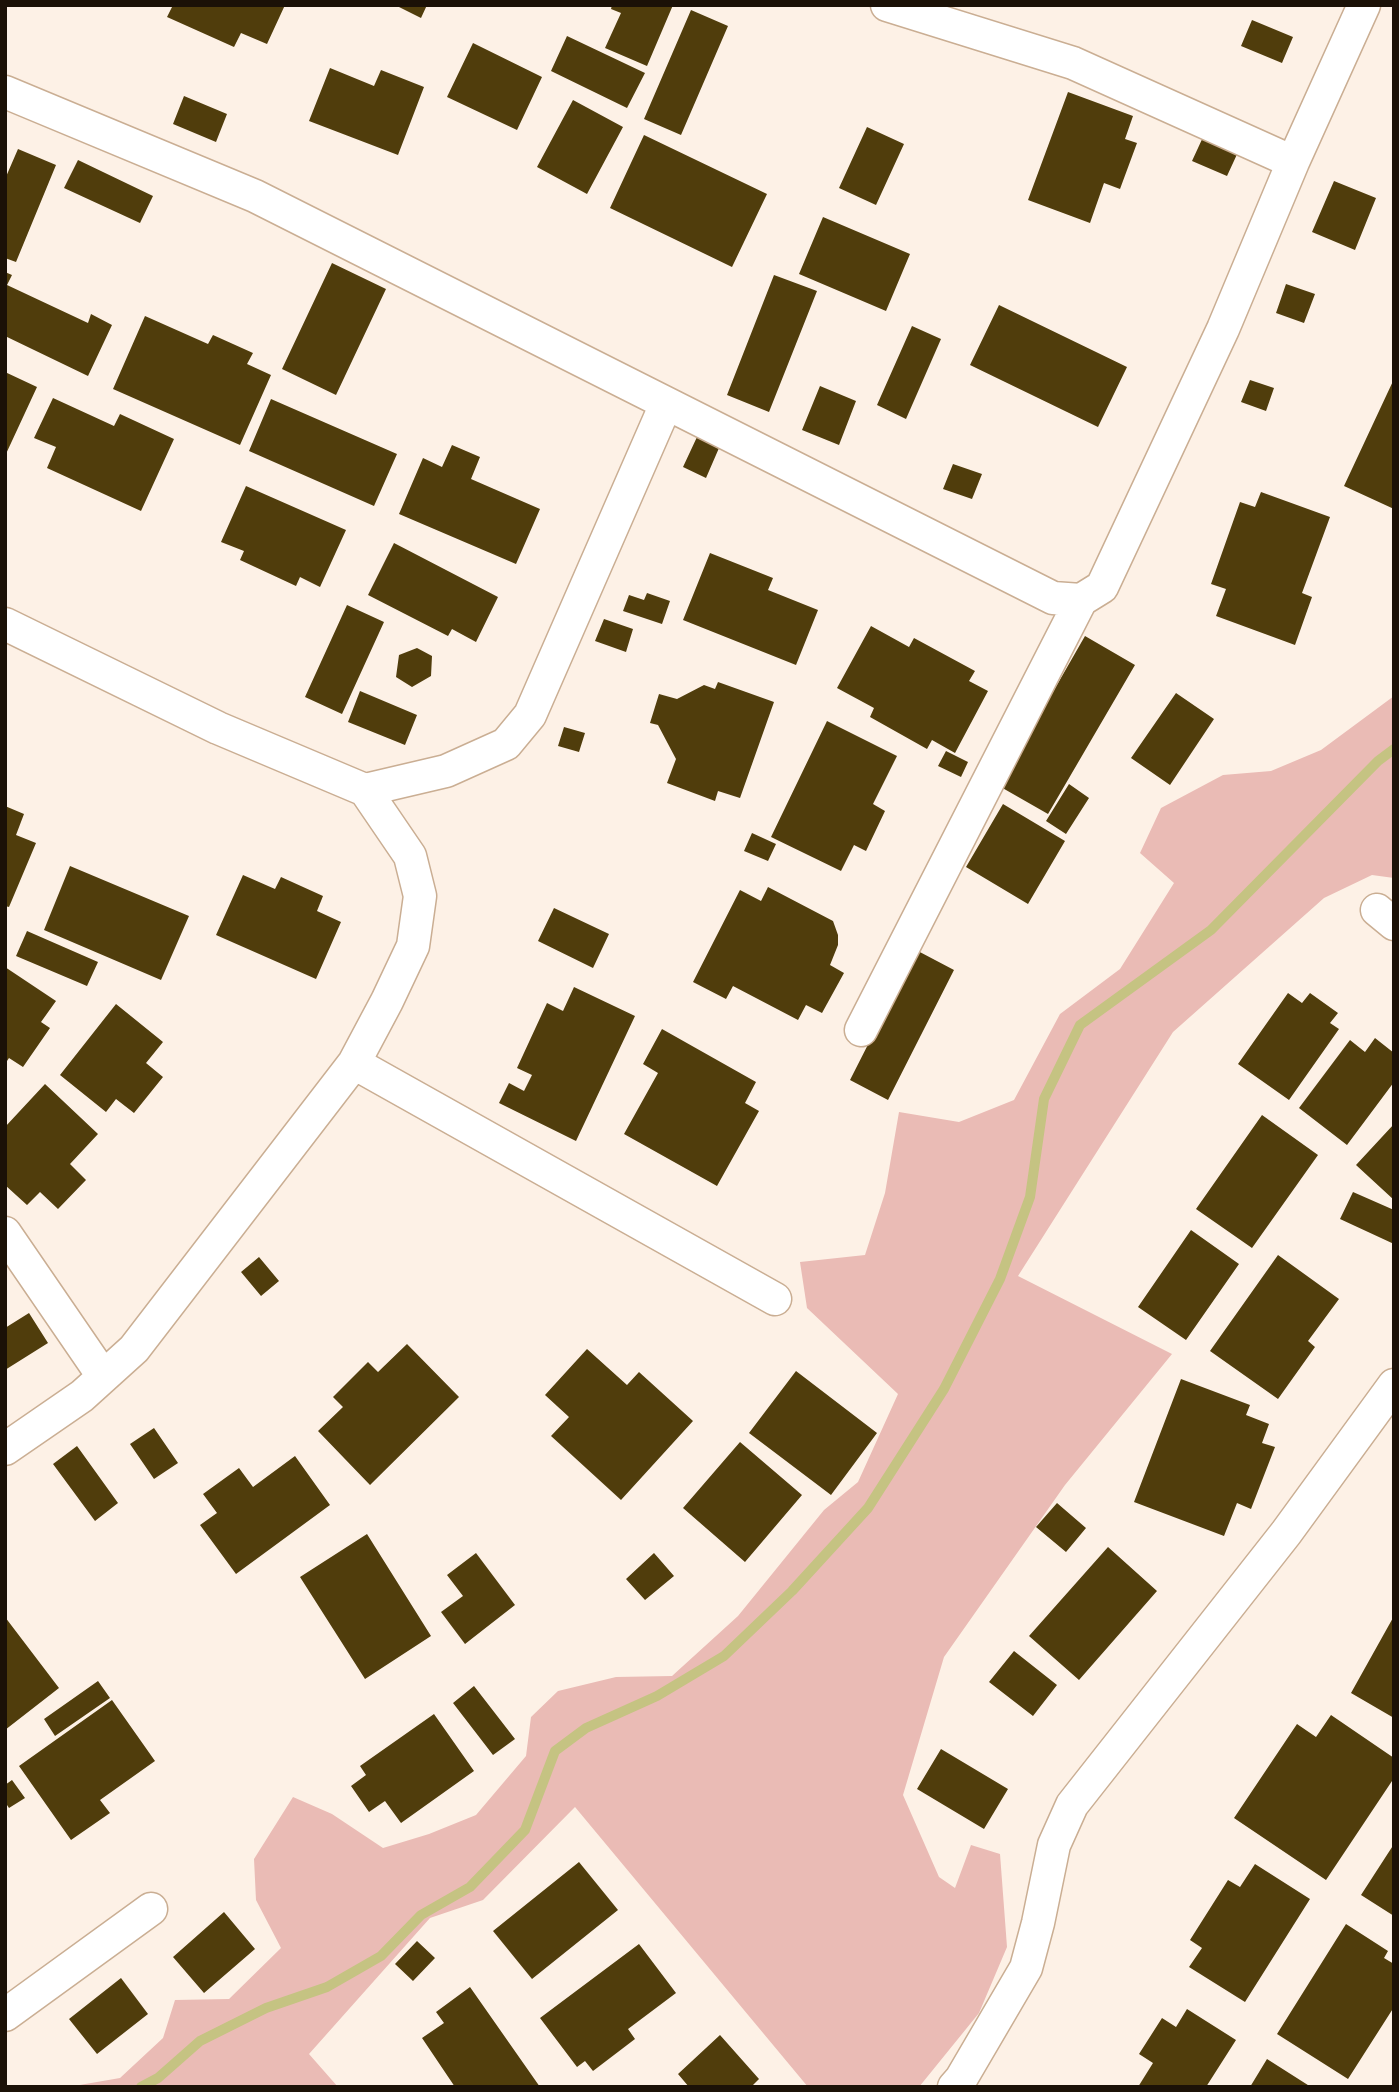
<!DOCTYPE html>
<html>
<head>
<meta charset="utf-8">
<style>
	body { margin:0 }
	#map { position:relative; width:1399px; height:2092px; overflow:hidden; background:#fdf1e6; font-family:Literata,serif }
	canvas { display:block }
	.frame { position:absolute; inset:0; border:7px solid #1b1107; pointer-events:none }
</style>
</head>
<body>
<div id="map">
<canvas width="1399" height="2092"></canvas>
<div class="frame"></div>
</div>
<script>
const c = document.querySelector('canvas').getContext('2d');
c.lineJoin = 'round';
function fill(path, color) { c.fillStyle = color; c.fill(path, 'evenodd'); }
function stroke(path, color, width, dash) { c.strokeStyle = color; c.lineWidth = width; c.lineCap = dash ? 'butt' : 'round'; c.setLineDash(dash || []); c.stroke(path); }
fill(new Path2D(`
	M1394 696V878L1372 875 1324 898 1173 1032 1018 1276 1172 1354 1065 1485 944 1657 903 1795 939 1877 955 1888 971 1845 1000 1854 1007 1947 979 2013 919 2087H808L575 1807 483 1900 430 1918 309 2054 338 2087H68L120 2078 163 2038 175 2000 229 1999 281 1948 256 1900 254 1859 293 1797 332 1814 383 1848 429 1834 476 1815 526 1756 531 1717 558 1691 616 1677 672 1676 738 1616 824 1510 858 1482 898 1394 807 1308 800 1262 865 1255 885 1193 899 1112 959 1122 1014 1100 1060 1014 1120 969 1174 883 1140 853 1161 808 1223 775 1271 771 1321 750Z`), '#eabbb5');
stroke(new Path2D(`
	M141 2087 158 2078 200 2041 266 2008 327 1987 381 1956 421 1915 470 1887 525 1830 555 1751 586 1728 657 1696 724 1656 792 1591 868 1508 944 1389 1000 1279 1030 1197 1044 1099 1080 1025 1211 930 1378 761 1394 749`), '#c5c382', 10);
fill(new Path2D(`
	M173 5H285L267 44 241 33 234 47 167 17Z
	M395 5H427L421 18Z
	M612 5H673L647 66 605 48 621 13 611 9Z
	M691 10 728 26 681 135 644 119Z
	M1252 20 1293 37 1282 63 1241 46Z
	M567 36 645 73 627 108 551 71Z
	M473 43 542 77 517 130 447 97Z
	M330 68 374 86 381 70 424 87 398 155 309 121Z
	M1068 92 1133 116 1125 139 1137 143 1120 189 1104 183 1090 223 1028 200Z
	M184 96 227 114 216 142 173 124Z
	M573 100 623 127 587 194 537 167Z
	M867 127 904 144 876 205 839 188Z
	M644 135 767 194 732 267 610 208Z
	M1204 135 1239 150 1227 176 1192 161Z
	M18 149 56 165 16 262 5 258V179Z
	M78 160 153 196 140 223 64 188Z
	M1334 181 1376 198 1355 250 1312 232Z
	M823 217 910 254 886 311 799 274Z
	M332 263 386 289 336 395 282 369Z
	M5 272 12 275 7 285 88 323 91 314 112 325 88 376 5 336Z
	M774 275 817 291 769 412 727 395Z
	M1286 284 1315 294 1304 323 1276 313Z
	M999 305 1127 367 1098 427 970 365Z
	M145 316 208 344 213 335 253 353 247 364 271 375 240 445 113 389Z
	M912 326 941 339 906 419 877 405Z
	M5 372 37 387 5 456Z
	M1394 379V509L1344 486Z
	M1250 380 1274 388 1266 411 1241 402Z
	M820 386 856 401 839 445 802 430Z
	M53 398 114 426 120 414 174 439 141 511 47 468 56 447 34 438Z
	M271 399 397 454 374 506 249 451Z
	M697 437 719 448 706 478 683 467Z
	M452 445 480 457 471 479 540 509 516 564 399 514 423 458 442 467Z
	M953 464 982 474 972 499 943 489Z
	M246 486 346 530 320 587 300 577 296 586 240 560 244 551 221 542Z
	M1261 492 1330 517 1302 593 1312 597 1295 645 1216 616 1226 589 1211 584 1240 502 1255 507Z
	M394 543 498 597 476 642 452 629 448 636 368 595Z
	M710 553 773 578 768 590 818 610 796 665 683 620Z
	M647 593 670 601 662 624 623 611 629 595 644 600Z
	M347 605 384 622 342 714 305 697Z
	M604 619 633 629 626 652 595 641Z
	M871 626 909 647 914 638 975 671 969 681 988 691 955 753 932 740 927 749 870 717 874 708 837 688Z
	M1085 636 1135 665 1048 814 999 786Z
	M417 648 432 656 431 676 412 687 396 677 399 655Z
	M718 682 774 702 740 798 718 791 715 801 667 783 676 759 658 725 650 723 659 694 677 699 704 685 715 689Z
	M360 691 417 715 405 745 348 722Z
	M1176 693 1214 719 1170 785 1131 758Z
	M827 721 897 756 873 804 885 811 866 851 854 845 841 871 771 837Z
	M564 727 585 733 579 752 558 746Z
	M946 751 968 762 961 777 938 766Z
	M1069 784 1089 798 1066 834 1046 821Z
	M1003 804 1065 841 1028 904 966 867Z
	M5 806 24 814 16 835 36 843 9 907 5 906Z
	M752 833 776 844 768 861 744 851Z
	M70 866 189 916 161 980 44 930Z
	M243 875 275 889 281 877 323 896 317 911 341 922 316 979 216 935Z
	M768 887 833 921 838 935V945L830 965 844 973 822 1013 806 1005 798 1020 733 986 726 999 693 982 740 890 761 901Z
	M554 908 609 934 593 968 538 941Z
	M27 931 98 962 87 986 16 956Z
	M916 950 954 970 888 1100 850 1080Z
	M5 967 56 1001 41 1022 50 1028 23 1067 9 1058 5 1064Z
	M574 987 635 1016 576 1141 499 1103 509 1083 524 1091 532 1075 517 1068 547 1003 563 1011Z
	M1288 993 1302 1003 1310 993 1338 1013 1330 1023 1339 1029 1289 1100 1238 1064Z
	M116 1004 163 1042 146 1063 163 1077 134 1113 116 1099 106 1112 60 1075Z
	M662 1029 756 1082 745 1103 759 1111 717 1186 624 1134 658 1073 643 1064Z
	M1375 1038 1394 1053 1392 1072 1394 1082 1347 1145 1299 1108 1350 1040 1365 1052Z
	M45 1084 98 1134 70 1164 86 1180 58 1209 40 1192 27 1205 5 1185V1127Z
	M1262 1115 1318 1155 1252 1248 1196 1209Z
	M1394 1124V1200L1356 1165Z
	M1353 1192 1394 1210V1244L1340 1219Z
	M1191 1230 1239 1264 1186 1340 1138 1307Z
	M1278 1255 1339 1299 1308 1341 1315 1347 1278 1399 1210 1351Z
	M259 1257 279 1281 261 1296 241 1272Z
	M29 1313 48 1343 5 1370V1328Z
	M407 1344 459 1397 370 1485 318 1431 343 1407 333 1397 368 1362 378 1372Z
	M587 1349 627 1385 639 1372 693 1421 621 1500 551 1436 569 1417 545 1395Z
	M796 1371 877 1433 831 1495 749 1433Z
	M1181 1379 1250 1405 1246 1415 1269 1424 1262 1443 1275 1447 1251 1509 1237 1503 1224 1536 1134 1502Z
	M154 1428 178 1463 154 1479 130 1444Z
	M740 1442 802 1495 745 1562 683 1508Z
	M77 1446 118 1503 95 1521 53 1464Z
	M295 1456 330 1505 236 1574 200 1525 217 1513 203 1494 239 1468 253 1487Z
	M1057 1503 1086 1528 1066 1552 1036 1527Z
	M367 1534 431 1636 365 1679 300 1577Z
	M1108 1547 1157 1591 1079 1680 1029 1636Z
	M476 1553 515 1605 465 1644 441 1612 463 1596 447 1575Z
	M654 1553 674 1576 645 1600 626 1579Z
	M1394 1616V1718L1351 1693Z
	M5 1617 59 1688 5 1730Z
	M1014 1651 1057 1685 1033 1716 989 1682Z
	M98 1681 110 1698 55 1736 44 1719Z
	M474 1686 515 1739 493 1755 453 1703Z
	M112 1700 155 1761 100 1800 110 1813 71 1840 19 1766Z
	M434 1714 474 1771 401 1823 385 1801 369 1812 351 1786 366 1775 360 1766Z
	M1331 1715 1394 1758V1778L1326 1880 1234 1818 1297 1724 1316 1737Z
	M941 1749 1008 1789 984 1829 917 1789Z
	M12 1780 25 1798 9 1808 5 1802V1785Z
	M1394 1844V1916L1361 1895Z
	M579 1862 618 1910 532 1979 493 1931Z
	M1255 1864 1310 1899 1245 2002 1189 1967 1202 1948 1190 1940 1228 1880 1240 1887Z
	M224 1912 255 1949 204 1993 173 1957Z
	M1346 1924 1388 1951 1384 1958 1394 1964V2007L1348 2079 1277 2034Z
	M417 1941 435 1958 413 1981 395 1964Z
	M639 1944 676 1993 628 2029 635 2039 593 2071 585 2061 577 2067 540 2018Z
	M121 1978 148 2014 97 2054 69 2019Z
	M470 1987 540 2087H455L422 2038 444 2023 436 2012Z
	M1187 2009 1236 2040 1206 2087H1138L1153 2063 1139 2054 1162 2018 1176 2027Z
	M720 2035 759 2079 751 2087H689L678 2074Z
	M1267 2059 1311 2087H1250Z`), '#503d0c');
const minor = new Path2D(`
	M887 5 1073 63 1293 162
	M5 92 255 196 1053 598 1081 600 1102 587 1223 329 1293 162 1364 5
	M5 624 218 728 365 790 410 856 420 896 413 946 387 1001 354 1063 134 1349 82 1396 5 1449
	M365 790 446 771 506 744 530 715 666 404
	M1377 910 1394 924
	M861 1030 1081 600
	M354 1063 775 1299
	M5 1233 103 1376
	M5 2015 151 1909
	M954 2087 961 2079 1026 1968 1038 1923 1054 1845 1072 1805 1286 1533 1394 1385`);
stroke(minor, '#caae93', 35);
stroke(minor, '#fff', 32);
</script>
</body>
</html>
